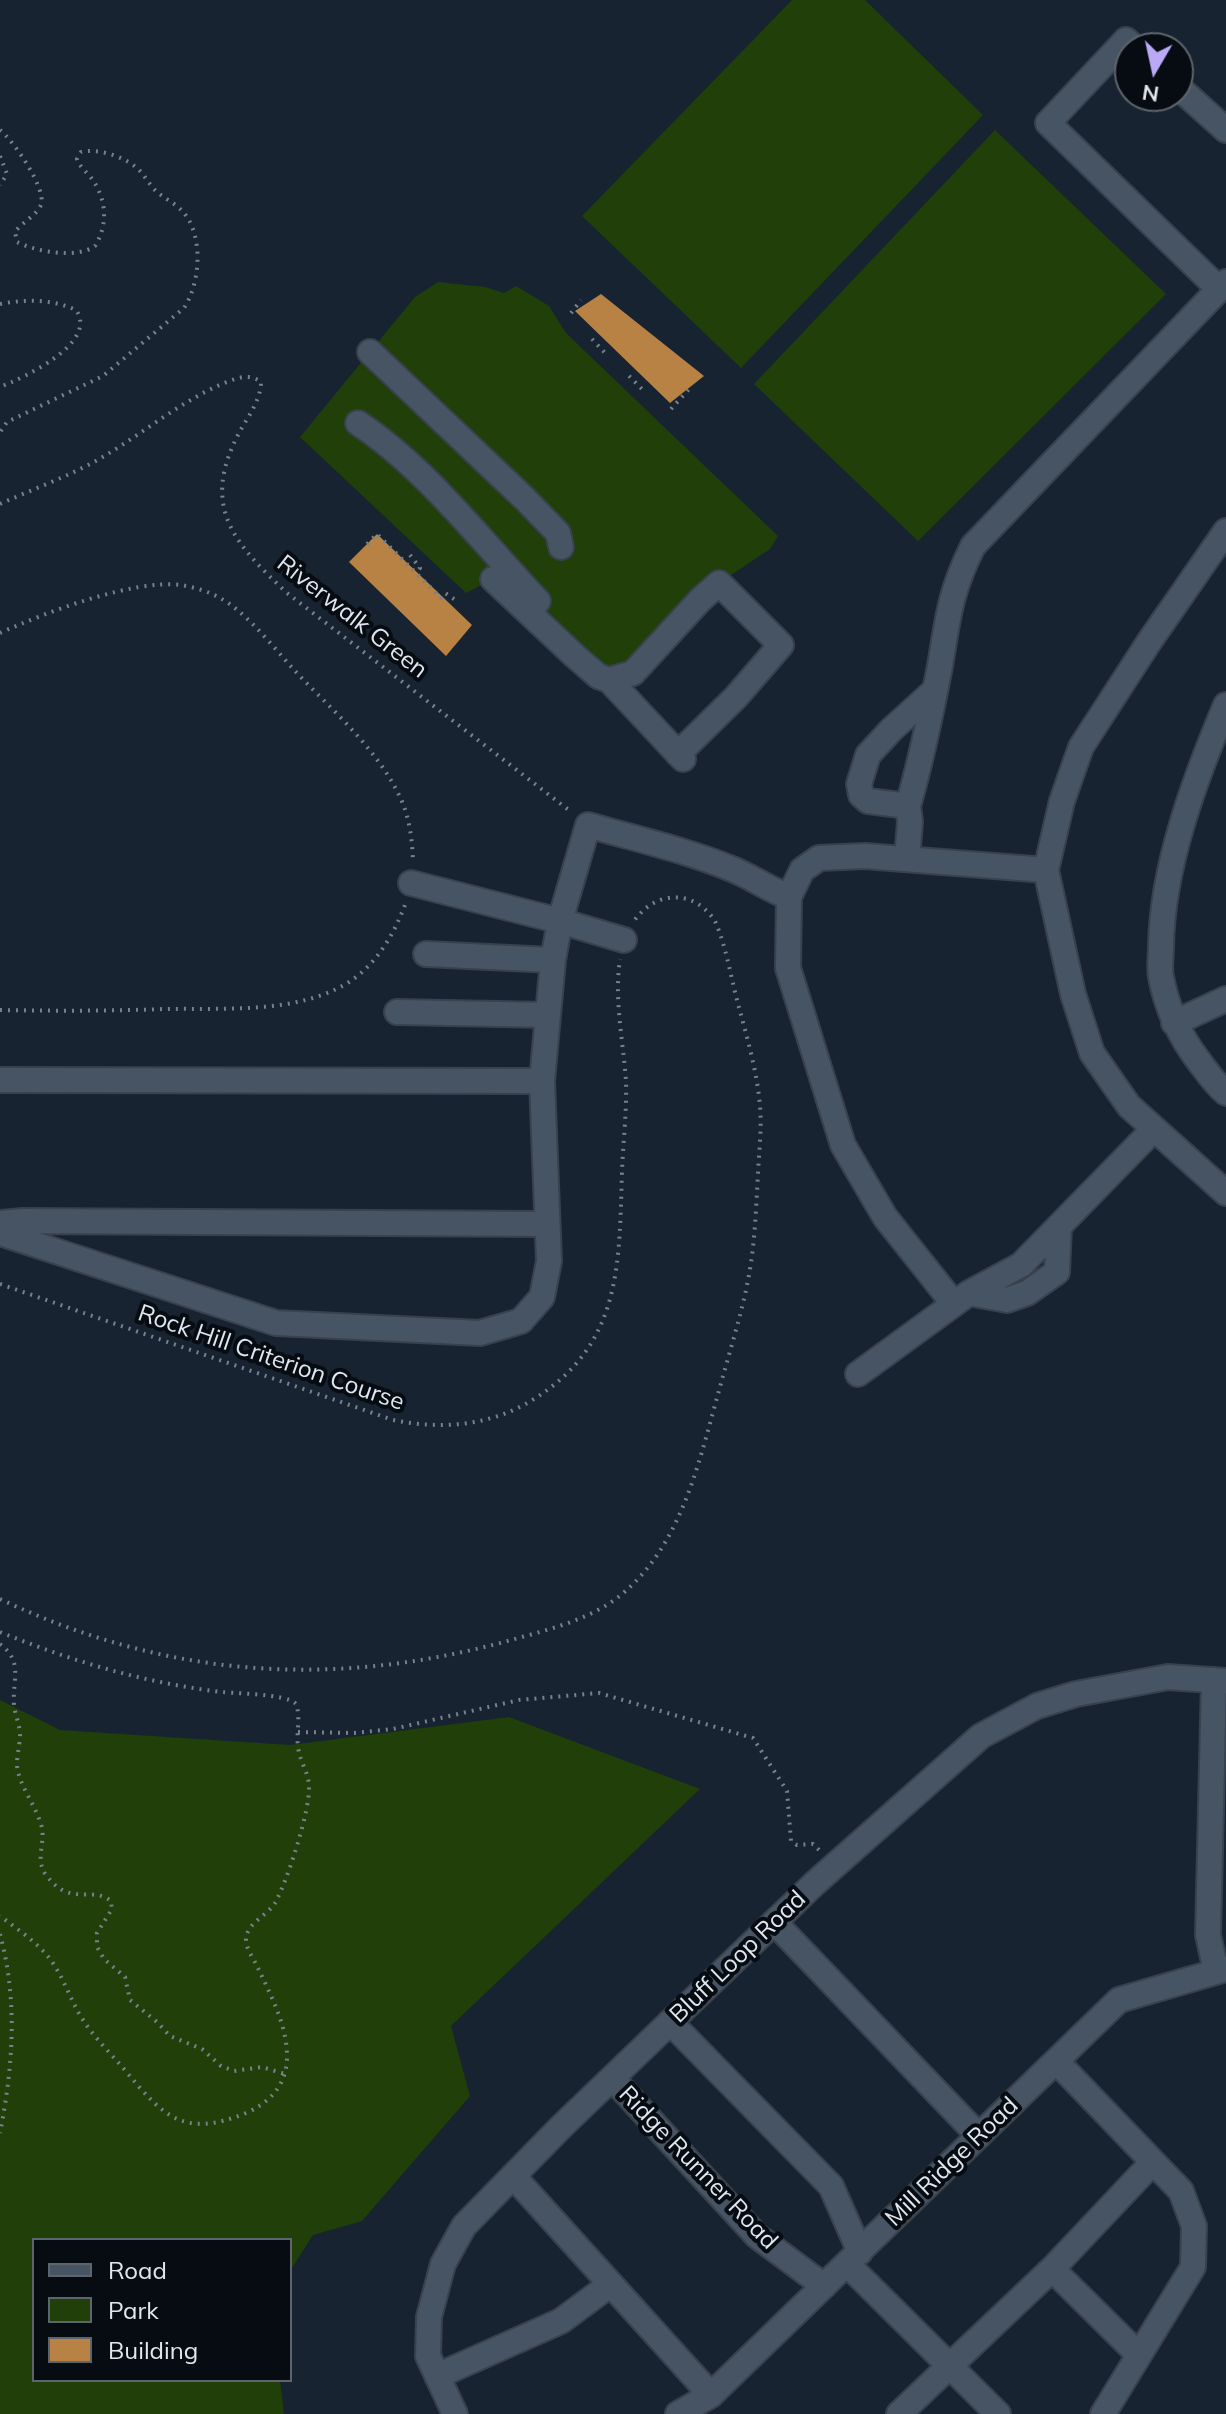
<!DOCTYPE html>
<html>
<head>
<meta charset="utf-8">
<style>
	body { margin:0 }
	#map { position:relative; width:1226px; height:2414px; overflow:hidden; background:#172331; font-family:Mulish,sans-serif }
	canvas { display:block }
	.legend { position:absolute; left:32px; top:2238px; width:260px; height:144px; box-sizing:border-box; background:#070c12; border:2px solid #5d646b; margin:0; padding:10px 14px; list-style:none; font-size:24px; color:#dfe7f0 }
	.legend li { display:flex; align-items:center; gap:16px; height:40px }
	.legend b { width:40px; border:2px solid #5d646b }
	.north { position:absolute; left:1114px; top:32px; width:80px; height:80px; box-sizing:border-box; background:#070c12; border:2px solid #5d646b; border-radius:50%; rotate:189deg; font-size:22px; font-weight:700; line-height:32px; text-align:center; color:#dfe7f0 }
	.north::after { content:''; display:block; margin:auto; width:28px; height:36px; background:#baaaf6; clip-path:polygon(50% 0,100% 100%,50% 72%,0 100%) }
</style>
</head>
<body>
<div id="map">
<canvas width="1226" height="2414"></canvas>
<ul class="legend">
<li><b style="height:10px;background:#475464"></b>Road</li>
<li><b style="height:22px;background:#203f09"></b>Park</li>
<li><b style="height:22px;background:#b78243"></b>Building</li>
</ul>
<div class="north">N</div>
</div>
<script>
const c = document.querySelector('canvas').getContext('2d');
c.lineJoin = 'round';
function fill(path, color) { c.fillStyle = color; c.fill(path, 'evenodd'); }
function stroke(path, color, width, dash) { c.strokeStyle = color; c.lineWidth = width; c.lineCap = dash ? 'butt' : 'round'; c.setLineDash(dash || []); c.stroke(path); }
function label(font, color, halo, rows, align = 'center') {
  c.font = font + ' Mulish,sans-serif'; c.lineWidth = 8; c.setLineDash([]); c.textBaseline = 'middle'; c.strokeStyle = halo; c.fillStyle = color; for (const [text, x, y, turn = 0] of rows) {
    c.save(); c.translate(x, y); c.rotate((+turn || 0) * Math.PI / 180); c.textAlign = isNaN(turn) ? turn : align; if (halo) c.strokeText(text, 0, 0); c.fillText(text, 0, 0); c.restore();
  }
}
fill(new Path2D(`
	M792 0H865L983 115 741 368 582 216Z
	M995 130 1166 294 918 541 754 384Z
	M438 282 485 287 504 293 516 286 549 306 566 333 778 536 770 549 719 583 609 680 493 579 466 593 300 437 415 297Z
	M0 1700 60 1730 290 1745 509 1717 700 1789 451 2026 470 2096 362 2221 313 2235 290 2271V2240H34V2380H280L284 2414H0Z`), '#203f09');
fill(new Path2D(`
	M601 294 704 376 670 403 575 311Z
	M377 534 472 625 446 656 349 562Z`), '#b78243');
const minor = new Path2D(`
	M1135 48 1126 40 1048 123 1219 289
	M1178 87 1226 130
	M370 352 525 499 558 533 561 547
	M358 423C426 468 482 542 538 601
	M1226 531 1149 642 1081 747 1062 801 1046 870 1073 994 1092 1053 1129 1106 1226 1193
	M493 579 575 656 598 676 609 680 633 673 700 600 719 583 781 645 736 697 678 754
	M609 680 683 759
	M1226 705C1195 779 1162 866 1161 947 1161 957 1159 968 1161 977 1167 1009 1179 1035 1198 1060 1207 1072 1215 1084 1226 1093
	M908 806 868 801 861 795 859 784 868 755 891 730 934 691
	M907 858 910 822 908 806C921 760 931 713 940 666 948 617 950 592 973 546L1226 282
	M624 940 560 921 588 825C636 839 686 850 732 869 752 877 768 889 789 897
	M426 954 553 960
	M397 1012 548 1015
	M1174 1023 1226 999
	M0 1080 542 1081
	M0 1223 23 1221 547 1224
	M0 1233 276 1323 480 1333 521 1321 542 1297 549 1261 542 1081 553 960 560 921 411 883
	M969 1293 1007 1300 1027 1293 1057 1272 1059 1227
	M954 1304 885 1217 843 1145 788 968 789 897 802 870 819 858 865 856 1046 870
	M858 1374 969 1293 1021 1265 1154 1129
	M1214 1680 1208 1935 1216 1971
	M774 1922 979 2136
	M670 2022 831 2186 860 2252
	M1057 2062 1181 2191 1194 2226 1193 2267 1103 2414
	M612 2078 757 2236 824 2286
	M513 2176 711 2395
	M847 2264 998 2414
	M1052 2269 1153 2162
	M437 2376 561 2321 611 2284
	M455 2414 428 2356 429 2317 443 2264 464 2226 561 2127 814 1884 981 1736 1037 1706 1076 1694 1168 1677 1226 1681
	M678 2414 711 2395 1119 2000 1226 1969
	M899 2414 1052 2269 1139 2355`);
stroke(minor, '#38414c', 28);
stroke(new Path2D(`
	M0 130C13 140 47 189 41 205 36 216 22 222 15 232L17 242C37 252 76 259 95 246 108 225 107 200 92 179 87 172 80 168 77 159L81 152C99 148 126 157 139 170 145 176 149 184 155 190 163 198 177 204 184 213 204 237 200 284 184 308L103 376 7 422 0 432
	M0 156 7 174 0 185
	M0 304C26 299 52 299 76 310 99 343 23 378 0 387
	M571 313 581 300
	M592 339 605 353
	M629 376 642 389
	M671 409 690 388
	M0 504C35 488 73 475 106 455 148 430 191 393 238 378 246 376 255 377 261 382 261 400 247 418 239 433 200 507 234 543 287 593L570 811
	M367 544 377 534 441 598 445 593 457 601
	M410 555 420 568 416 573
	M0 633C44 613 133 579 181 585 199 588 216 594 231 605 255 623 275 649 295 671 330 708 373 745 397 791 409 813 412 837 413 861
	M0 1010C55 1011 110 1011 165 1009 223 1008 294 1014 346 984 376 966 395 933 406 902
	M0 1284 393 1420C442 1430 491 1426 534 1399 622 1344 619 1264 622 1172 623 1142 627 1111 626 1081 623 1040 614 999 620 959
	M0 1599C165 1677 328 1689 504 1642 542 1631 585 1622 617 1598 682 1548 699 1461 720 1387 730 1350 742 1313 749 1275 755 1242 756 1208 758 1174 759 1151 762 1128 760 1106 757 1070 746 1034 737 1000 730 973 726 946 715 921 694 889 656 890 634 921
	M0 1632C69 1660 138 1681 213 1691 231 1694 286 1693 296 1704 301 1718 296 1732 298 1746 299 1761 309 1772 309 1787 310 1811 287 1882 275 1903 267 1916 246 1923 246 1940 246 1949 254 1959 258 1968 271 1996 288 2027 287 2059 286 2086 269 2103 246 2113 183 2139 163 2116 124 2069 111 2054 96 2039 85 2023 71 2003 65 1979 50 1959 37 1942 17 1929 0 1916
	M0 1644C24 1662 12 1680 14 1705 15 1715 20 1725 20 1735 20 1747 15 1760 18 1772 23 1791 37 1808 42 1828 45 1844 35 1860 46 1875 71 1908 90 1885 111 1901L112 1909 97 1933V1947L104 1959 125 1977 130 2000 157 2022 170 2036 202 2049 221 2066 234 2071 262 2067 285 2074
	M298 1732 354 1733 393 1729 519 1700 599 1693 753 1738 787 1791 791 1841 797 1845 813 1844 820 1851
	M0 1934C18 2001 13 2066 0 2133`), '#78828d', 4, [2, 6]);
stroke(minor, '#475464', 24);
label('24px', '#dfe7f0', '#070c12', [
	["Riverwalk Green",352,617,38],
	["Rock Hill Criterion Course",271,1358,19],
	["Bluff Loop Road",738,1957,-44],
	["Mill Ridge Road",952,2162,-44],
	["Ridge Runner Road",698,2168,46]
]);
</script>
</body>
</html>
